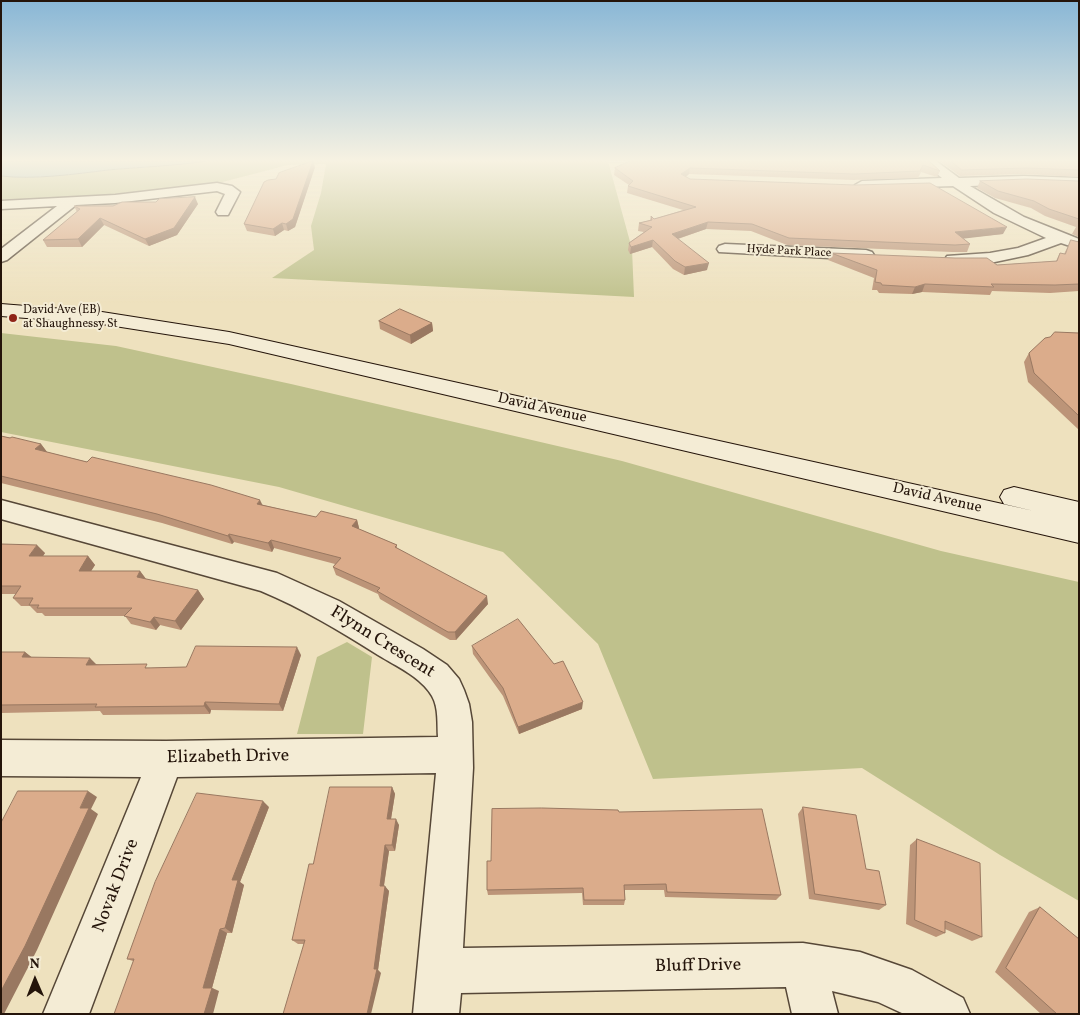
<!DOCTYPE html>
<html>
<head>
<meta charset="utf-8">
<style>
	body { margin:0 }
	#map { position:relative; width:1080px; height:1015px; overflow:hidden; background:#eee1be; font-family:Vollkorn,serif }
	canvas { display:block }
	.frame { position:absolute; inset:0; border:2px solid #24140a; pointer-events:none }
	.north { position:absolute; left:10px; top:955px; width:50px; height:50px; -webkit-text-stroke:4px #f4ecd5; paint-order:stroke; rotate:359deg; font-size:14px; font-weight:700; line-height:20px; text-align:center; color:#24140a }
	.north::after { content:''; display:block; margin:auto; width:18px; height:22px; background:#24140a; clip-path:polygon(50% 0,100% 100%,50% 72%,0 100%) }
</style>
</head>
<body>
<div id="map">
<canvas width="1080" height="1015"></canvas>
<div class="frame"></div>
<div class="north">N</div>
</div>
<script>
const c = document.querySelector('canvas').getContext('2d');
c.lineJoin = 'round';
function fill(path, color) { c.fillStyle = color; c.fill(path, 'evenodd'); }
function stroke(path, color, width, dash) { c.strokeStyle = color; c.lineWidth = width; c.lineCap = dash ? 'butt' : 'round'; c.setLineDash(dash || []); c.stroke(path); }
function label(font, color, halo, rows, align = 'center') {
  c.font = font + ' Vollkorn,serif'; c.lineWidth = 4; c.setLineDash([]); c.textBaseline = 'middle'; c.strokeStyle = halo; c.fillStyle = color; for (const [text, x, y, turn = 0] of rows) {
    c.save(); c.translate(x, y); c.rotate((+turn || 0) * Math.PI / 180); c.textAlign = isNaN(turn) ? turn : align; if (halo) c.strokeText(text, 0, 0); c.fillText(text, 0, 0); c.restore();
  }
}
fill(new Path2D(`
	M207 161H608L632 249 634 297 272 278 314 250 311 226 321 193 326 164 288 165 215 184 82 197 1 201V176C33 180 76 174 108 170 141 167 174 166 207 161Z
	M1 333 116 346 291 384 622 461 941 551 1079 582V901L1000 855 862 768 653 779 598 644 503 552 279 487 1 432Z
	M347 642 372 657 363 734H297L317 657Z`), '#bfc18c');
const water = new Path2D(`
	M1 161H207C174 166 141 167 108 170 76 174 33 180 1 176Z`);
fill(water, '#9cbcba');
stroke(water, '#6c7974', 1);
const minor = new Path2D(`
	M921 161H936L959 178 1024 176 1079 178V186L1024 184 970 186 1024 217 1079 239V249L1061 243 1028 255 990 263 947 262 945 259 947 256 990 253 1018 248 1046 238 994 213 953 186 862 189 855 185 862 181 942 178Z
	M217 183 232 186 240 192 228 215H218L216 212 225 194 217 191 115 203 76 205 7 260 1 262V249L57 206 1 209V201L115 195Z
	M725 244 866 250 872 252 874 255 872 258 866 260 719 252 717 249 719 246Z
	M1 500 277 573 339 601 423 649 447 665 459 679 464 690 469 704 472 722 473 768 463 948 803 943 860 952 912 970 963 998 970 1014H904L878 1002 832 991 838 1014H792L786 987 461 993 459 1014H413L436 773 177 777 89 1014H43L141 777 1 776V740L166 741 438 737C437 725 439 708 432 696 421 677 396 666 378 655 340 631 302 608 261 591L1 519Z`);
const secondary = new Path2D(`
	M1 304 102 312 229 332 1034 511 1004 504 1000 497 1004 490 1014 487 1079 502V543L229 344 102 324 1 316Z`);
stroke(minor, '#564737', 3);
stroke(secondary, '#24140a', 2);
fill(minor, '#f4ecd5');
fill(secondary, '#f4ecd5');
fill(new Path2D(`
	M929 161 940 171 937 177 921 172 918 178 853 180 689 174 686 177 690 179 1003 234 963 238 970 244 967 252H952L787 245 751 231 706 229 678 239 707 270 684 275 673 269 652 247 630 254 628 250 629 243 644 232 638 231 639 223 650 220 651 216 654 219 683 210 627 193 628 186 629 185 614 175 615 168Z
	M939 161H1079V177L1024 174 960 176Z
	M315 167 295 227 288 231 284 230 275 236 247 231 244 224 276 179Z
	M980 181H1079V237L1072 234 1076 227 1045 216 1031 208 995 198 977 188Z
	M198 204 177 235 149 246 104 225 82 247H47L43 240 77 212 74 206Z
	M1071 240 1079 242V291L1050 293 992 291 990 295 922 292 912 294 879 293 877 290H872L874 278 828 260 831 253 997 265 1056 261 1060 253 1064 254Z
	M379 321 432 323 433 331 411 344 380 329Z
	M1079 333V430L1028 382 1024 362 1029 353 1050 337Z
	M1 436 41 444 47 452 263 505 316 517 357 520 359 528V529L397 545V548L488 604 456 640H450L380 599 378 594 336 575 333 567 335 564 274 548 272 552 234 542 232 544 162 523 1 483Z
	M1 544 45 553 43 556H88L95 565 91 571H140L146 579 198 590 204 599 181 630 160 625 156 630 131 624 125 616H45L42 613H37L30 606H21L13 598 16 594H1Z
	M472 646 582 709 519 734 503 696 473 654Z
	M1 652H25L31 657 96 664 151 668 186 667 301 655 283 711 211 710 210 714 103 715 100 711 1 713Z
	M392 787 395 794 391 819 399 825 395 851H389L384 886 389 891 378 970 381 973 304 944H298L292 940 313 864Z
	M269 807 240 882 244 885 232 933H227L212 988 219 991 127 959Z
	M803 807 886 905 879 910 809 899 798 814Z
	M619 812 781 895 776 900 665 897 664 890H625V900L624 905H583L582 893 488 895 487 890 491 861Z
	M917 839 982 937 972 941 945 929V933L936 937 906 924 910 845Z
	M1040 907 1079 1014H1041L995 972 1029 912Z`), '#bc9478');
fill(new Path2D(`
	M313 161 315 167 295 227 288 231 286 224Z
	M690 168 689 174 680 181 681 174Z
	M195 197 198 204 177 235 149 246 145 239Z
	M100 218 104 225 82 247 78 239Z
	M708 222 706 229 671 241 672 234Z
	M282 223 284 230 275 236 273 229Z
	M1007 227 1003 234 952 240 955 232Z
	M653 240 652 247 630 254 631 247Z
	M709 263 707 270 684 275 685 267Z
	M925 284 922 292 912 294 915 287Z
	M432 323 433 331 411 344 410 335Z
	M41 444 47 452 35 449Z
	M260 500 264 508 257 504Z
	M357 520 359 528 355 535 352 526Z
	M229 534 234 542 232 544 228 536Z
	M271 540 274 548 272 552 268 543Z
	M37 545 45 553 37 565 29 556Z
	M88 556 95 565 86 579 79 571Z
	M140 571 146 579 137 577Z
	M198 590 204 599 181 630 175 621Z
	M487 596 488 604 456 640 455 632Z
	M154 617 160 625 156 630 150 622Z
	M297 647 301 655 283 711 279 704Z
	M25 652 34 659 22 657Z
	M90 658 97 665H86Z
	M205 702 211 710 210 714 204 706Z
	M583 702 582 709 519 734 518 727Z
	M392 787 395 794 390 825 387 819Z
	M88 791 97 797 91 809 98 814 37 950 4 1014H1V991L80 808Z
	M263 801 269 807 240 882 244 885 232 933 225 928 232 880Z
	M396 819 399 825 395 851 392 845Z
	M385 845 389 851 383 891 380 886Z
	M385 886 389 891 378 970 381 973 371 1014H367Z
	M220 929 227 933 212 988 219 991 213 1014H204L203 988Z`), '#997861');
const building = new Path2D(`
	M313 161 293 219 286 224 282 223 273 229 244 224 264 182 268 180 276 179 279 173Z
	M630 161H929L940 171 923 165 920 171 855 174 690 168 681 174 690 179 855 185 930 183 1007 227 955 232 970 244 955 245 789 238 752 224 708 222 672 234 709 263 685 267 675 261 653 240 631 247 629 243 652 227 639 223 652 220 651 216 654 219 696 207 628 186 633 181 615 168Z
	M951 161H1079V170L1027 168 962 170Z
	M1027 179 1079 181V219L1049 209 1034 201 998 191 980 181Z
	M195 197 174 228 145 239 100 218 78 239 43 240 80 209 74 206H113L122 202H156L159 199Z
	M1071 240 1079 242V284L1055 285 991 284 994 287 925 284 915 287 882 285 881 283 875 282 877 270 831 253 955 258H987L997 265 1057 261 1060 253 1065 254Z
	M400 309 432 323 410 335 379 321Z
	M1055 332 1079 333V416L1034 373 1029 353 1045 338 1050 337Z
	M1 436 10 438 12 437 41 444 35 449 87 462 92 457 211 485 260 500 257 504 316 517 321 511 357 520 352 526 397 545 395 547 487 596 455 632H448L377 591 380 588 333 567 341 558 271 540 268 543 229 534 228 536 157 514 1 476Z
	M1 544 37 545 29 556H88L79 571H140L137 577 198 590 175 621 154 617 150 622 124 616 132 608H37L39 605H29L33 598H13L21 586H1Z
	M518 619 554 664 563 661 583 702 518 727 503 688 472 646Z
	M196 646 297 647 279 704 205 702 204 706 95 707 97 704 1 705V652H25L22 657 90 658 86 665 147 664 145 668 186 667Z
	M330 787H392L387 819H396L392 845H385L380 886H385L374 969H377L367 1014H283L305 940H292L309 864H313Z
	M18 791H88L80 808H89L25 946 1 991V823Z
	M197 793 263 801 232 880H238L225 928 220 929 203 988H212L204 1014H114L134 959H127L155 882Z
	M803 807 856 815 866 869 879 871 886 905 815 894Z
	M542 808 618 810 619 812 762 809 781 895 667 892 666 884 624 885 625 900H584L583 888 487 890V861H491L492 809Z
	M917 839 980 863 982 937 945 921V933L915 920Z
	M1040 907 1079 939V1014H1057L1006 968Z`);
fill(building, '#dbac8b');
stroke(building, '#997861', 1);
const sky = c.createLinearGradient(0, 0, 0, 303);
sky.addColorStop(0, '#89b7d6');
sky.addColorStop(0.53, '#f7f2e2');
sky.addColorStop(1, '#f7f2e200');
c.fillStyle = sky;
c.fillRect(0, 0, 1080, 303);
for (const [x, y, r, color] of [
	[13,318,5,"#8f2418"]
]) { const dot = new Path2D(); dot.arc(x, y, r, 0, 2 * Math.PI); c.fillStyle = color; c.fill(dot); stroke(dot, '#f4ecd5', 2); }
label('12px', '#24140a', '#f4ecd5', [
	["Hyde Park Place",789,252,3]
]);
label('12px', '#24140a', '#f4ecd5', [
	["David Ave (EB)",23,311],
	["at Shaughnessy St",23,325]
], 'left');
label('15px', '#24140a', '#f4ecd5', [
	["David Avenue",542,409,13],
	["David Avenue",937,499,13]
]);
label('18px', '#24140a', '#f4ecd5', [
	["Flynn Crescent",382,643,32],
	["Elizabeth Drive",228,758,-1],
	["Novak Drive",117,886,-69],
	["Bluff Drive",698,967,-1]
]);
</script>
</body>
</html>
